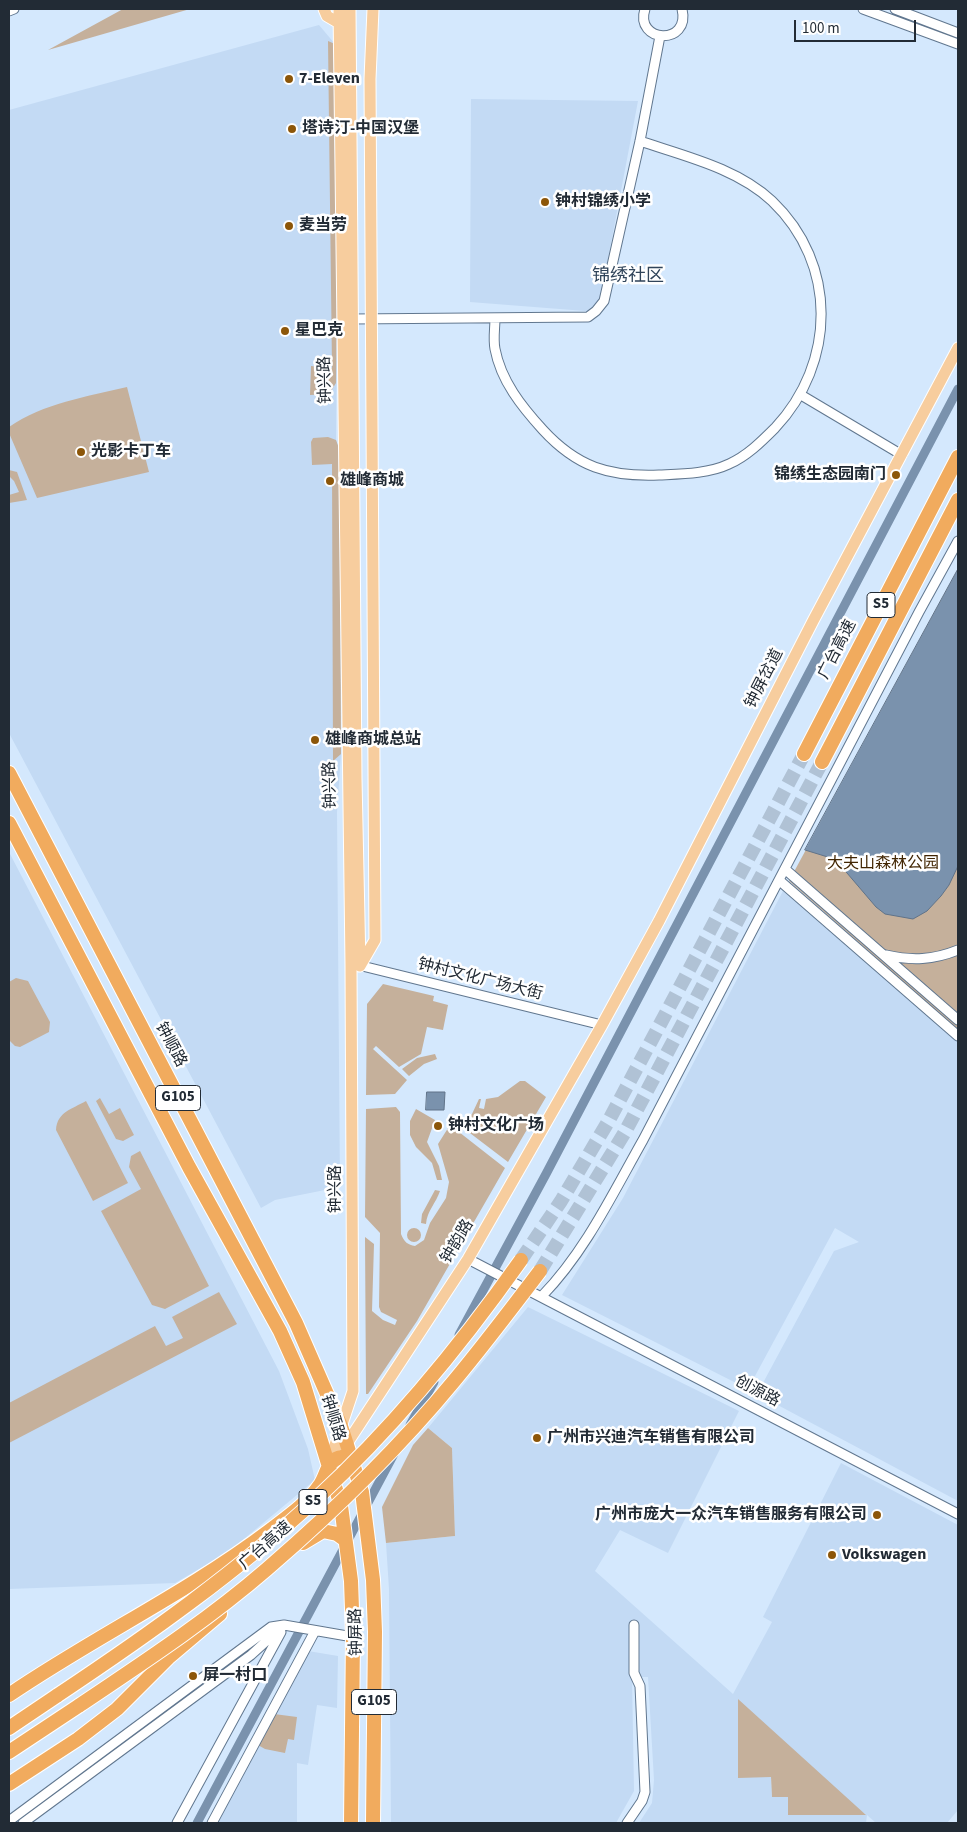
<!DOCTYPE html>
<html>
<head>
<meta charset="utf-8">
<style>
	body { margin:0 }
	#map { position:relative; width:967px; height:1832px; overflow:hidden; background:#d4e8fd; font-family:"Source Sans 3",sans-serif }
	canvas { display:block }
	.frame { position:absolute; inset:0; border:10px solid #222b35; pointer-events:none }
	.scale { position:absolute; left:794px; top:20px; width:122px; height:22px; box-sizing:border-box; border:2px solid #222b35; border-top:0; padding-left:6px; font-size:15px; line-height:18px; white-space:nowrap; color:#222b35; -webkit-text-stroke:4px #fff; paint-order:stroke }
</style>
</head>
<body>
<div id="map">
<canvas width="967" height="1832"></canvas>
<div class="frame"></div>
<div class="scale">100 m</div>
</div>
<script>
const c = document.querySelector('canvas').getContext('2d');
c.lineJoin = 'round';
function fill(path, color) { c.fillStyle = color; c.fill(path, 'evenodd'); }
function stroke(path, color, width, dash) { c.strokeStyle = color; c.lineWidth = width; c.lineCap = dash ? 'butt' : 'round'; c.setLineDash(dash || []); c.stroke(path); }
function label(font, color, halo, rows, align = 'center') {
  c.font = font + ' "Source Sans 3","Noto Sans SC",sans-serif'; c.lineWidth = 5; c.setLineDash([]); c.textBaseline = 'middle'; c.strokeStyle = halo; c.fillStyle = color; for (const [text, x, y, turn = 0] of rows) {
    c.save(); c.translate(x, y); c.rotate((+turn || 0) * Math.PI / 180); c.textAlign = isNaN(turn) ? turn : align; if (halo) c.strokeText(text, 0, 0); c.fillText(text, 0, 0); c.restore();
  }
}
fill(new Path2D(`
	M319 25 335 44 338 194 336 440 340 451 341 754 337 812 340 1187 275 1200 261 1208 9 733V110Z
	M471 99 638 101 598 312 470 302Z
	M9 852 279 1371 308 1449 315 1480 227 1553 175 1583 9 1589Z
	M783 891 958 1042V1501L757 1394 834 1251 859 1242 835 1228 748 1389 562 1295 623 1198Z
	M528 1307 739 1411 668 1553 620 1530 595 1571 733 1694 772 1622 763 1617 841 1463 958 1525V1810L947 1823H876L867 1815 866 1823H639L652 1803 654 1780 648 1677H632L634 1791 616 1823H391L389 1589 386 1543 455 1536 452 1448 428 1428ZM771 1777 866 1814 788 1797H772Z
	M308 1651 338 1656 337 1708 317 1705 308 1765 297 1763V1823H216Z`), '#c3daf4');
fill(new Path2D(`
	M123 9H190L48 50Z
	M328 41 335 44 338 194 336 383 329 394 310 395 311 366 332 368Z
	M127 387 149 472 37 498 9 433V427C44 403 86 397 127 387Z
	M328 437 336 440 340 451 341 754 333 761 332 464 312 465 311 442 313 438Z
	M9 470 17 472 27 500 9 503V495L19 492 14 481 9 476Z
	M958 569V1030L789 881Z
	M16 978 28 981 50 1022 49 1032 20 1047 15 1046 9 1040V982Z
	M383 984 434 996 433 1001 448 1005 443 1030 427 1027 421 1054 399 1067 376 1046 373 1049 407 1080 395 1094 366 1095 367 1004Z
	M435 1054 437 1059 424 1064 409 1076 402 1069 417 1058Z
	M520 1081H525L546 1097 508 1162 462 1127 472 1114 479 1099H481L479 1108 484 1109 486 1099 498 1097Z
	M100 1098 109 1114 120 1108 134 1135 123 1141 116 1139 96 1101Z
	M86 1101 128 1183 93 1201 56 1130C57 1112 72 1109 86 1101Z
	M396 1107 400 1112 401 1234C404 1242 408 1245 415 1246L424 1240 430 1223 446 1198 449 1182 438 1144 450 1125 505 1168 417 1321 368 1394H366L365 1237 374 1244 372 1311 383 1320 395 1325 397 1320 381 1312 379 1307 380 1233 365 1217 366 1109Z
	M416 1109 435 1120 427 1142 439 1166 442 1180H437L432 1163 416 1147 410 1135V1121Z
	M140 1151 209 1286 165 1309 152 1305 101 1211 141 1189 129 1167 131 1156Z
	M435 1190 440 1191C436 1203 427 1211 426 1224L421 1223 422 1214Z
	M407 1235a7 7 0 1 1 14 0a7 7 0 1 1-14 0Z
	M219 1292 237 1324 9 1443V1403L155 1326 166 1346 183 1338 172 1317Z
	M428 1428 452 1448 455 1536 386 1543 382 1507 413 1445Z
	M738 1699 866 1815H788V1797H772L771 1777 738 1778Z
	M274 1714 297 1717 294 1740 288 1739 285 1753 265 1749 258 1745Z`), '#c5b09b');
const water = new Path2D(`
	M958 569V866L949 885 941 896 927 911 913 919 885 914 876 907 841 866 831 858 805 850Z
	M427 1092H445L444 1110H426Z`);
fill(water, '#7a92ad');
stroke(water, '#607389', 1);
stroke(new Path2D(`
	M459 1335 546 1174 958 389
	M410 1425 434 1382
	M197 1823 394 1454`), '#7a92ad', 9);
stroke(new Path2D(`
	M521 1260 561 1201 608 1122 804 754
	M540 1271 625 1132 822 762`), '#b0c2d5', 14, [14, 7]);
const minor = new Path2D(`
	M645 9C634 43 691 46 682 9
	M863 9 958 44
	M895 9 958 33
	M9 11 14 9
	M495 318C495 328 493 339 495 349 501 381 522 407 543 430 577 467 609 477 659 475 681 474 708 474 729 464 747 456 761 442 775 428 836 363 838 264 772 201 737 168 684 156 640 141
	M352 319 588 317 596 311 604 301 640 141 660 36
	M801 395 902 455
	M786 870 958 1020
	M780 881 958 1036
	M886 955C912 961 933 960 958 950
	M354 964 602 1025
	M468 1259 958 1514
	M542 1296C585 1252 613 1193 643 1140L919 612 958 541
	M9 1821 271 1627 284 1625 353 1637
	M23 1823 251 1655 284 1625
	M177 1823 281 1632
	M212 1823 315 1631
	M627 1823 642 1801 645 1792 640 1686 634 1673V1625`);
const major = new Path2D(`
	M324 9 327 16 339 23
	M350 9 356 779 360 966
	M360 966 375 940 370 79 373 9
	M344 1448 468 1259 602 1025 659 921 813 621 958 348
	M328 1466 353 1391 351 964 339 9`);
const highway = new Path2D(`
	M804 754 958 457
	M822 762 958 500
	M9 773 296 1323 341 1426 362 1492 373 1580 375 1632 373 1823
	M9 823 189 1167 280 1331 303 1382 341 1506 351 1581 353 1637 351 1823
	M303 1543 323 1531 337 1534 344 1539
	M9 1695C94 1637 187 1593 269 1531 286 1518 308 1503 320 1485 327 1475 327 1459 342 1457L352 1462
	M9 1728 58 1695
	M9 1752 80 1705
	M9 1784 78 1739 117 1709 168 1658 220 1614`);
stroke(minor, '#61778f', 11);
stroke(major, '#fff', 13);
stroke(highway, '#fff', 16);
stroke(minor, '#fff', 9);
stroke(major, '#f7cd9e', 11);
stroke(highway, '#f1ab5e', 14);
const highwayBridge = new Path2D(`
	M58 1695C148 1635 237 1572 317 1498 394 1427 461 1345 521 1260
	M80 1705C144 1662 208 1620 267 1569 333 1512 398 1449 454 1381 484 1345 512 1308 540 1271`);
stroke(highwayBridge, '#fff', 16, []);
stroke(highwayBridge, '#f1ab5e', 14);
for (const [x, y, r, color] of [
	[289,79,5,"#8c5609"],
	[292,129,5,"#8c5609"],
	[545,202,5,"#8c5609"],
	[289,226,5,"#8c5609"],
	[285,331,5,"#8c5609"],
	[81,452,5,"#8c5609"],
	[896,475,5,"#8c5609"],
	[330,481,5,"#8c5609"],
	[315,740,5,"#8c5609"],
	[438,1126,5,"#8c5609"],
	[537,1438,5,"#8c5609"],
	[877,1515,5,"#8c5609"],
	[832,1555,5,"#8c5609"],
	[193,1676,5,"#8c5609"]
]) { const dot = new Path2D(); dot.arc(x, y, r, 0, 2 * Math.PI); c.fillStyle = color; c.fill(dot); stroke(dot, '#fff', 2); }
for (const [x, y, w] of [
	[881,605,28],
	[178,1098,45],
	[313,1502,28],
	[374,1702,45]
]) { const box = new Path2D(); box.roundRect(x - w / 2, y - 12.5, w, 25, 4); c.fillStyle = '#fff'; c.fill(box); stroke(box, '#222b35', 1); }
label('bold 15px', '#222b35', null, [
	["S5",881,605],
	["G105",178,1098],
	["S5",313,1502],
	["G105",374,1702]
]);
label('bold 16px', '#222b35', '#fff', [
	["7-Eleven",299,79],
	["塔诗汀-中国汉堡",302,129],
	["钟村锦绣小学",555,202],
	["麦当劳",299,226],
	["星巴克",295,331],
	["光影卡丁车",91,452],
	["锦绣生态园南门",886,475,"right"],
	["雄峰商城",340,481],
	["雄峰商城总站",325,740],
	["钟村文化广场",448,1126],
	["广州市兴迪汽车销售有限公司",547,1438],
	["广州市庞大一众汽车销售服务有限公司",867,1515,"right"],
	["Volkswagen",842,1555],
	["屏一村口",203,1676]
], 'left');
label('16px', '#222b35', '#fff', [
	["钟兴路",326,380,-91],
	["广台高速",838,650,-63],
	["钟屏岔道",765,679,-63],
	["钟兴路",331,785,-91],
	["钟村文化广场大街",480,980,14],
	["钟顺路",170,1045,62],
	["钟兴路",336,1189,-90],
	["钟韵路",458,1242,-59],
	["创源路",757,1392,28],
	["钟顺路",332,1418,73],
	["广台高速",266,1546,-41],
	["钟屏路",357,1632,-91]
]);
label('16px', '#422603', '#fff', [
	["大夫山森林公园",883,864]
]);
label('18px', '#30445a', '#fff', [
	["锦绣社区",628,277]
]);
</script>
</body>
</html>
